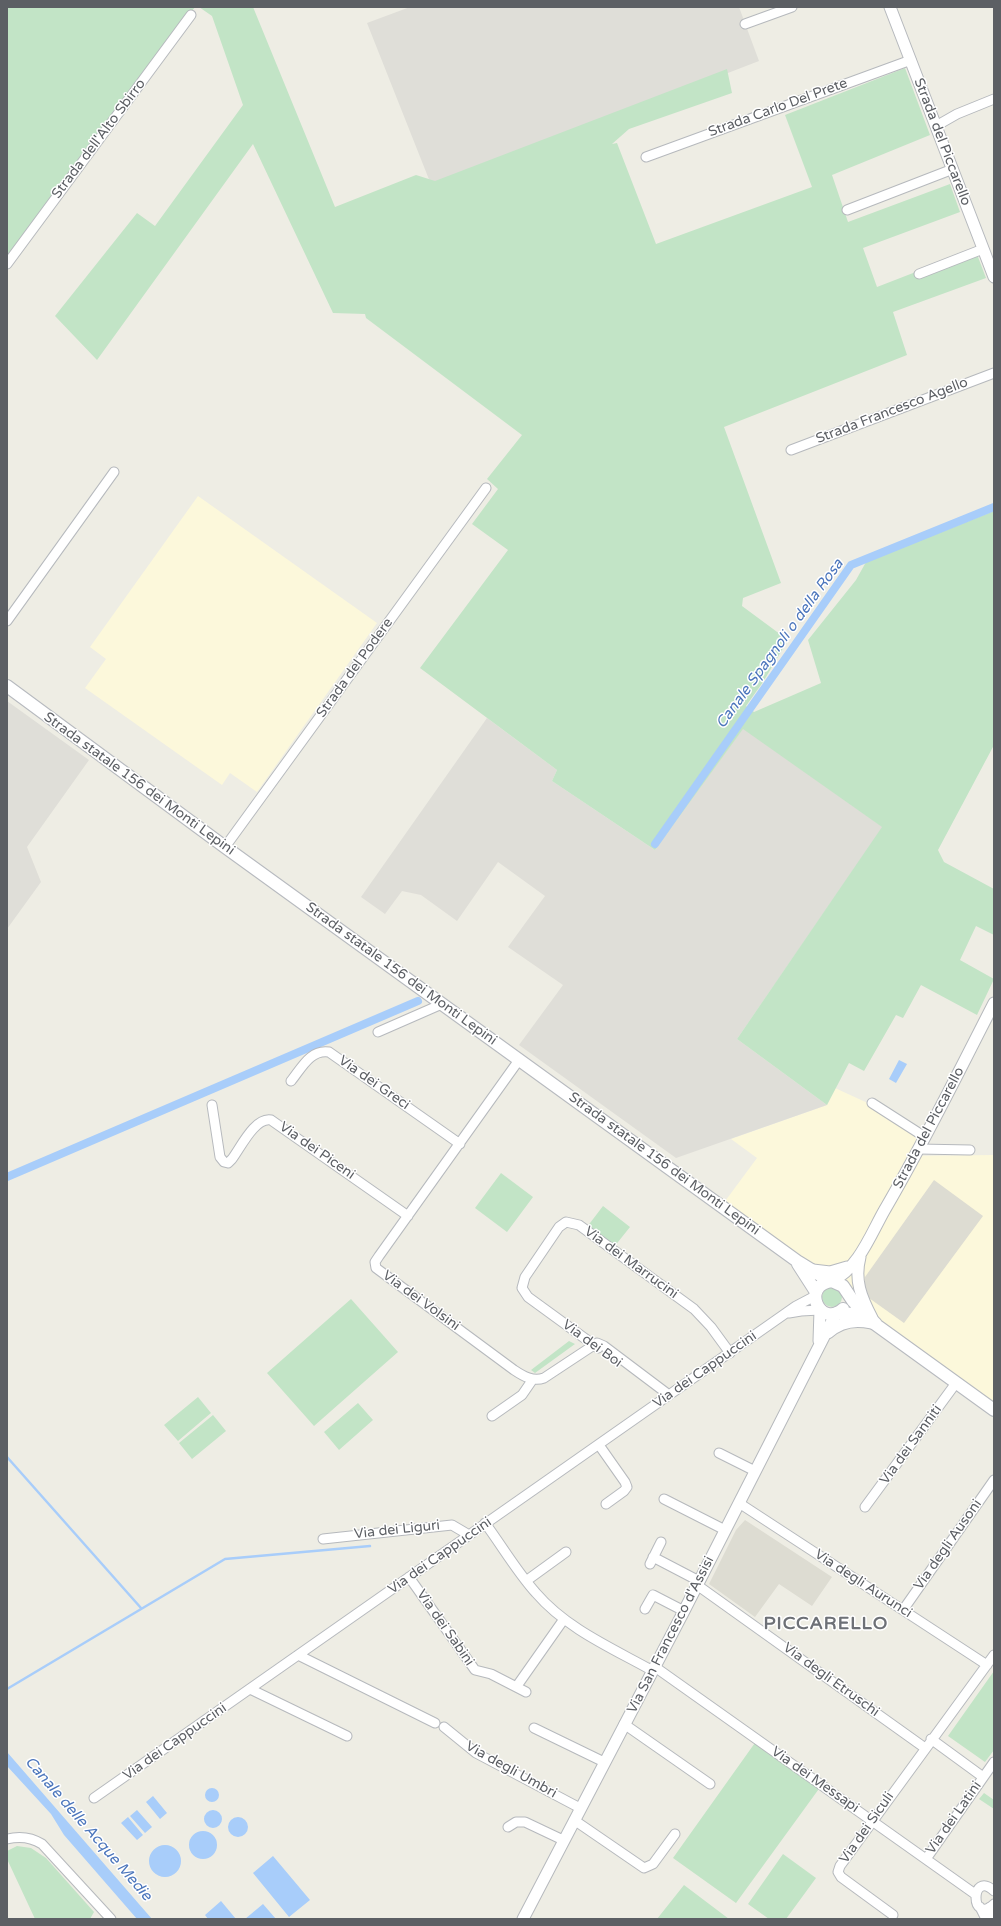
<!DOCTYPE html>
<html>
<head>
<meta charset="utf-8">
<style>
	body { margin:0 }
	#map { position:relative; width:1001px; height:1926px; overflow:hidden; background:#eeede4; font-family:"Varela Round",sans-serif }
	canvas { display:block }
	.frame { position:absolute; inset:0; border:8px solid #5c5f64; pointer-events:none }
</style>
</head>
<body>
<div id="map">
<canvas width="1001" height="1926"></canvas>
<div class="frame"></div>
</div>
<script>
const c = document.querySelector('canvas').getContext('2d');
c.lineJoin = 'round';
function fill(path, color) { c.fillStyle = color; c.fill(path, 'evenodd'); }
function stroke(path, color, width, dash) { c.strokeStyle = color; c.lineWidth = width; c.lineCap = dash ? 'butt' : 'round'; c.setLineDash(dash || []); c.stroke(path); }
function label(font, color, halo, rows, align = 'center') {
  c.font = font + ' "Varela Round",sans-serif'; c.lineWidth = 3; c.setLineDash([]); c.textBaseline = 'middle'; c.strokeStyle = halo; c.fillStyle = color; for (const [text, x, y, turn = 0] of rows) {
    c.save(); c.translate(x, y); c.rotate((+turn || 0) * Math.PI / 180); c.textAlign = isNaN(turn) ? turn : align; if (halo) c.strokeText(text, 0, 0); c.fillText(text, 0, 0); c.restore();
  }
}
fill(new Path2D(`
	M198 496 377 623 257 792 230 773 222 785 85 688 106 659 90 647Z
	M835 1088 872 1105 920 1136 909 1156 994 1155V1408L720 1208 757 1158 731 1139 827 1105Z`), '#fcf8db');
fill(new Path2D(`
	M410 7H739L759 61 432 187 367 23Z
	M7 701 89 760 27 847 41 882 7 929Z
	M487 718 557 770 552 781 655 850 743 728 883 827 737 1039 827 1105 676 1158 519 1045 563 985 508 947 545 896 498 862 457 921 421 895 402 891 385 914 361 897Z`), '#dfded8');
fill(new Path2D(`
	M934 1180 983 1216 904 1323 869 1298 865 1288V1277Z
	M745 1520 832 1577 812 1606 779 1584 755 1617 709 1584 736 1530Z`), '#dddcd2');
fill(new Path2D(`
	M7 7H195L7 258Z
	M199 7H253L335 207 416 175 435 181 727 69 732 93 629 129 612 144 617 143 656 244 812 187 785 115 905 68 930 135 832 175 848 222 950 184 960 212 863 248 877 287 975 249 986 278 893 312 907 355 724 427 781 583 743 598 742 606 788 640 763 682 746 706 754 712 821 683 808 640 856 580 866 562 994 511V745L938 850 944 862 994 889V935L976 926 960 960 994 979 977 1015 921 985 903 1018 896 1015 864 1071 849 1063 827 1105 737 1039 882 827 743 729 655 850 552 781 557 770 420 668 508 550 472 524 498 489 487 479 522 435 366 318 365 314 333 313 253 144 97 360 55 316 137 213 155 226 243 105 212 16Z
	M501 1173 533 1197 507 1232 475 1208Z
	M603 1206 630 1227 614 1247 587 1227Z
	M822 1297a10 10 0 1 1 20 0a10 10 0 1 1-20 0Z
	M351 1299 398 1352 314 1426 267 1373Z
	M569 1341 575 1344 535 1373 531 1370Z
	M198 1397 211 1413 178 1441 164 1425Z
	M358 1403 373 1420 339 1450 324 1432Z
	M213 1415 226 1431 192 1459 179 1443Z
	M994 1671V1750L985 1762 948 1736Z
	M757 1740 821 1786 736 1903 673 1858Z
	M984 1793 994 1800V1809L979 1799Z
	M17 1846 31 1848 46 1858 94 1912 90 1919H35L7 1859V1851Z
	M783 1854 816 1878 786 1919H769L748 1904Z
	M684 1885 729 1919H657Z`), '#c2e4c6');
fill(new Path2D(`
	M899 1060 907 1064 896 1083 889 1079Z
	M7 1752 152 1919H137L64 1835 51 1814 7 1766Z
	M205 1795a7 7 0 1 1 14 0a7 7 0 1 1-14 0Z
	M153 1796 167 1813 160 1819 146 1802Z
	M204 1819a9 9 0 1 1 18 0a9 9 0 1 1-18 0Z
	M137 1810 152 1827 145 1833 130 1816Z
	M228 1827a10 10 0 1 1 20 0a10 10 0 1 1-20 0Z
	M128 1817 143 1835 137 1840 121 1823Z
	M189 1845a14 14 0 1 1 28 0a14 14 0 1 1-28 0Z
	M149 1861a16 16 0 1 1 32 0a16 16 0 1 1-32 0Z
	M273 1856 310 1900 289 1917 253 1873Z
	M221 1901 236 1919H208L205 1915Z
	M263 1904 276 1919H245Z`), '#a8cdfa');
stroke(new Path2D(`
	M7 1457 141 1608
	M7 1689 225 1559 370 1546`), '#a8cdfa', 2.5);
stroke(new Path2D(`
	M655 844 851 565 994 507
	M7 1177 418 1001`), '#a8cdfa', 8);
const minor = new Path2D(`
	M745 24 792 7
	M936 126 957 114 994 99
	M646 157 911 60
	M847 210 953 169
	M7 264 191 15
	M919 274 983 249
	M791 450 994 373
	M7 621 114 472
	M225 847 486 488
	M378 1032 442 1004
	M519 1060 379 1256 375 1262 376 1268 514 1370C523 1376 533 1382 544 1378L597 1343 604 1346 669 1395
	M291 1081C301 1069 310 1049 329 1052L460 1144
	M872 1103 925 1137
	M212 1105 220 1157 224 1162 228 1163 232 1159C241 1147 255 1117 271 1120L408 1216
	M919 1149 970 1150
	M789 1313 801 1311 820 1310
	M598 1348 528 1297 522 1288 525 1277 559 1227 566 1222 579 1225 694 1309 711 1327 730 1353
	M492 1416 522 1395 533 1379
	M599 1445 625 1482 627 1487 624 1491 606 1504
	M719 1453 755 1471
	M664 1499 725 1530
	M739 1503 987 1665
	M865 1507 956 1383
	M485 1523C502 1546 517 1572 536 1593 567 1629 612 1648 653 1671
	M323 1539 452 1525 469 1535
	M653 1557 699 1581
	M650 1564 661 1542
	M409 1577 475 1670 491 1674 526 1692
	M526 1581 566 1552
	M697 1585 925 1748
	M645 1609 653 1595 684 1611
	M903 1610 994 1480
	M298 1655 435 1723
	M655 1667 975 1894
	M519 1683 564 1619
	M250 1689 347 1736
	M624 1724 710 1784
	M444 1727 476 1753 580 1808
	M534 1728 604 1762
	M931 1739 983 1777
	M94 1798 796 1306 815 1296
	M574 1820 644 1868 653 1864 675 1834
	M508 1827 516 1822H525L563 1840
	M7 1839C19 1836 31 1837 42 1844L111 1919
	M926 1859 994 1762
	M994 1891C970 1869 970 1926 994 1904
	M980 1907 986 1919
	M990 1907 994 1919
	M893 1915 841 1877 838 1872 840 1866 994 1655`);
const tertiary = new Path2D(`
	M890 7 994 277
	M860 1257C854 1280 861 1297 872 1318
	M813 1270 830 1272 847 1267
	M832 1281C858 1269 871 1234 884 1211 924 1143 958 1073 994 1003
	M828 1333C840 1322 854 1319 871 1323
	M819 1341 820 1310
	M523 1919 684 1611 836 1313`);
const secondary = new Path2D(`
	M7 686 225 847 797 1261 823 1277 843 1286 853 1301 876 1324
	M798 1264 816 1292
	M832 1281C800 1285 820 1329 843 1309
	M837 1313 855 1314 868 1319 994 1410`);
stroke(minor, '#b6b9bd', 11);
stroke(tertiary, '#b6b9bd', 13);
stroke(secondary, '#b7babf', 14);
stroke(minor, '#fff', 9);
stroke(tertiary, '#fff', 11);
stroke(secondary, '#fff', 12);
label('14px', '#5c5f64', '#fff', [
	["Strada Carlo Del Prete",778,108,-20],
	["Strada dell'Alto Sbirro",99,139,-53],
	["Strada del Piccarello",942,142,69],
	["Strada Francesco Agello",892,411,-21],
	["Strada del Podere",355,668,-54],
	["Strada statale 156 dei Monti Lepini",139,784,36],
	["Strada statale 156 dei Monti Lepini",401,974,36],
	["Via dei Greci",374,1083,35],
	["Strada del Piccarello",929,1128,-62],
	["Via dei Piceni",317,1151,35],
	["Strada statale 156 dei Monti Lepini",664,1164,36],
	["Via dei Marrucini",631,1263,36],
	["Via dei Volsini",421,1301,36],
	["Via dei Boi",592,1344,36],
	["Via dei Cappuccini",705,1370,-35],
	["Via dei Sanniti",911,1445,-54],
	["Via dei Liguri",397,1530,-6],
	["Via degli Ausoni",948,1545,-55],
	["Via dei Cappuccini",440,1556,-35],
	["Via degli Aurunci",863,1584,33],
	["Via dei Sabini",445,1628,55],
	["Via San Francesco d'Assisi",671,1635,-63],
	["Via degli Etruschi",831,1680,36],
	["Via dei Cappuccini",175,1742,-35],
	["Via degli Umbri",511,1770,29],
	["Via dei Messapi",815,1780,35],
	["Via dei Latini",954,1818,-55],
	["Via dei Siculi",867,1828,-55]
]);
label('italic 15px', '#4c76bc', '#fff', [
	["Canale Spagnoli o della Rosa",780,644,-54],
	["Canale delle Acque Medie",88,1829,49]
]);
c.letterSpacing = '1px';
label('bold 18px', '#6d7076', '#fff', [
	["PICCARELLO",826,1624]
]);
c.letterSpacing = '0px';
</script>
</body>
</html>
